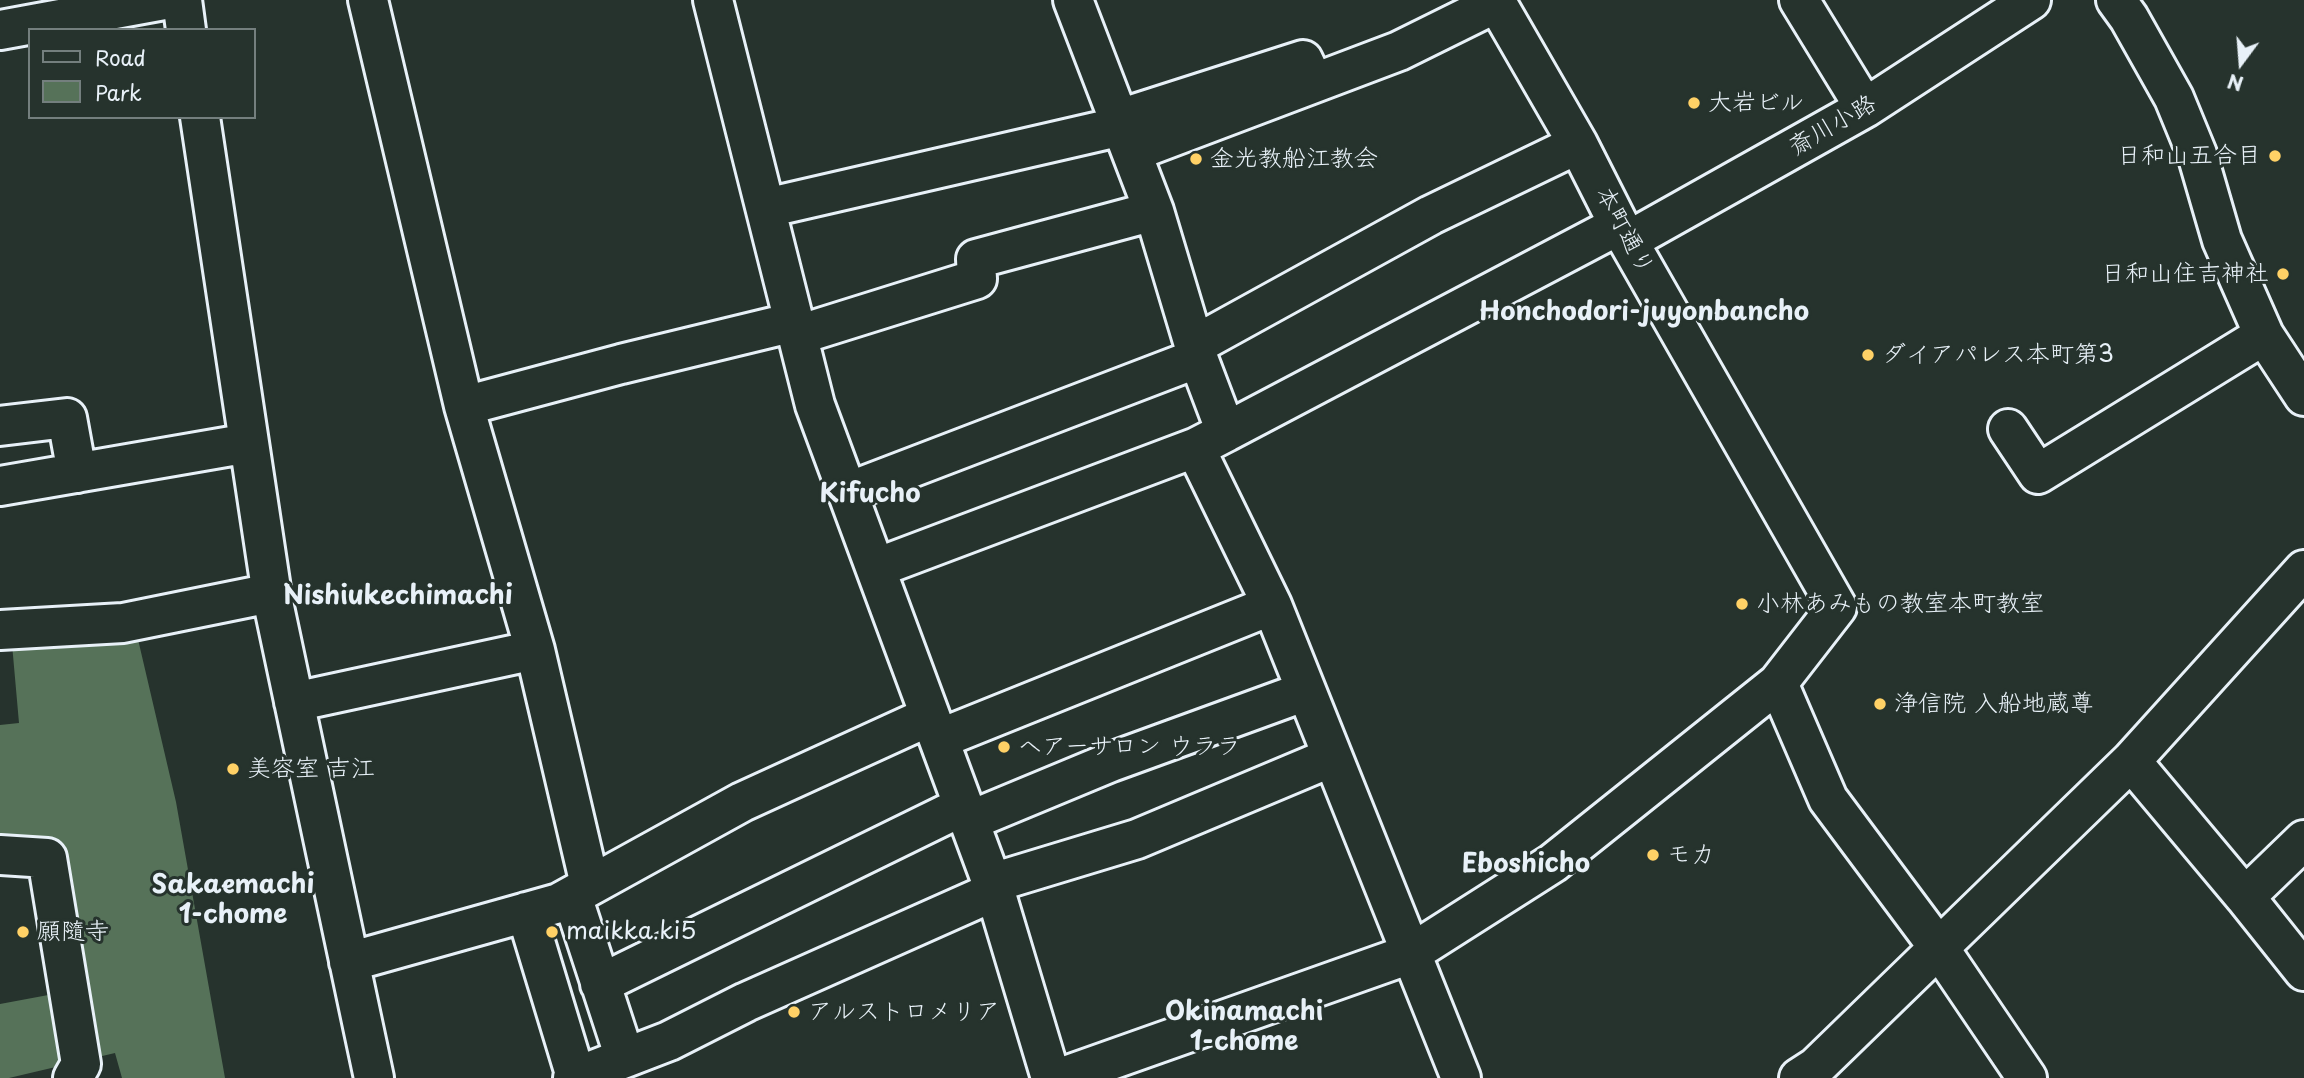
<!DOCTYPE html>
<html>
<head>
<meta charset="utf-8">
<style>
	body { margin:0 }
	#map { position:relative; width:2304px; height:1078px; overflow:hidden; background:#26332d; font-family:"Playpen Sans",sans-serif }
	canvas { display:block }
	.legend { position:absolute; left:28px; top:28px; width:228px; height:91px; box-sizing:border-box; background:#26332d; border:2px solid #747f7e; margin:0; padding:9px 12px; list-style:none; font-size:21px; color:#e8f1f8 }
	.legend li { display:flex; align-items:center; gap:14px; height:35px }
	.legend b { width:35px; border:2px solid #747f7e }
	.north { position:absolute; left:2206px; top:28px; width:70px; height:70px; -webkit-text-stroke:5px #26332d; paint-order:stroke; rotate:196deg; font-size:19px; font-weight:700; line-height:28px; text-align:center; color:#e8f1f8 }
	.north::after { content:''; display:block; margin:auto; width:24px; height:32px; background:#e8f1f8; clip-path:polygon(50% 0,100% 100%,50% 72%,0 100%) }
</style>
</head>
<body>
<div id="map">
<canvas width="2304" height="1078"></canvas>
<ul class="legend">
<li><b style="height:9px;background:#26332d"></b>Road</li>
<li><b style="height:19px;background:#567259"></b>Park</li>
</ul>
<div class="north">N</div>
</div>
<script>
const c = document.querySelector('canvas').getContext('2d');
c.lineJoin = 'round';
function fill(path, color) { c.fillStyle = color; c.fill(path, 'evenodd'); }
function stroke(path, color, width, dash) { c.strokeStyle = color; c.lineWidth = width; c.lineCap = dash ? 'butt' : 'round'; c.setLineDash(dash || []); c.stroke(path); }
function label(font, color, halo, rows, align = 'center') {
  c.font = font + ' "Playpen Sans","Klee One",sans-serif'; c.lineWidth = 6; c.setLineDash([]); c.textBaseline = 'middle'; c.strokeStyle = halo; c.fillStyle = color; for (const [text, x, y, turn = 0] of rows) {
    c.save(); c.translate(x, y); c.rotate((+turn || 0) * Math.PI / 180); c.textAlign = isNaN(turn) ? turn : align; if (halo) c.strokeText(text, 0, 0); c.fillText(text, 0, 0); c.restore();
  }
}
fill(new Path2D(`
	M137 635 176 802 225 1078H122L115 1053 9 1078H0V1004L59 993 44 846 0 844V725L19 723 12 644Z`), '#567259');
const minor = new Path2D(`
	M182 0 186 30
	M368 0 464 406 535 650 590 885
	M713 0 815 405 995 891 1051 1078
	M1073 0 1154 211 1198 358 1226 432 1197 447 1203 464 1272 605 1461 1078
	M1495 0 1578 144 1619 225 1837 607 1778 683 1828 799 1939 948 2027 1078
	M1799 0 1865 108
	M2116 0 2129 18 2174 98 2197 154 2222 240 2264 335 2304 396
	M0 30 164 0
	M200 117 273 602 374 1078
	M1119 119 1303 60 1314 83
	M1132 152 1399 51 1496 3
	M766 208 1122 126
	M1628 241 1865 108 2031 0
	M798 335 977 279 976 259 1154 211
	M1195 345 1431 215 1578 144
	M464 406 621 364 794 322
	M0 426 67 418 77 473
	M2008 429 2038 474 2264 335
	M1226 432 1619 225
	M0 486 249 443
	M848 492 1198 358
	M876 568 1197 447
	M0 630 123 623 271 593
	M294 702 535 650
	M939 739 1272 605
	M2131 761 2245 897 2304 971
	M969 821 1111 762 1306 691
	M0 855 47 858 81 1064 73 1078
	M992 883 1137 839 1332 757
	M572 896 625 1058
	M2245 897 2304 840
	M526 912 576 1077
	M349 962 559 903 742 802 930 716
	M600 984 963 806
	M573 1078 669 1041 746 1002 995 891
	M1060 1078 1410 954 1553 863 1778 683
	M1799 1078 1816 1067 2131 761 2304 570`);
stroke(minor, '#e8f1f8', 44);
stroke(minor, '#26332d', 38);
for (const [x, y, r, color] of [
	[1694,103,7,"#ffd166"],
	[2275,156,7,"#ffd166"],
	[1196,159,7,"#ffd166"],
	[2283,274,7,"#ffd166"],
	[1868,355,7,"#ffd166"],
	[1742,604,7,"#ffd166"],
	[1880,704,7,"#ffd166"],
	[1004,747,7,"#ffd166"],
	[233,769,7,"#ffd166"],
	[1653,855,7,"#ffd166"],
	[23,932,7,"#ffd166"],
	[552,932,7,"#ffd166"],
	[794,1012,7,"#ffd166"]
]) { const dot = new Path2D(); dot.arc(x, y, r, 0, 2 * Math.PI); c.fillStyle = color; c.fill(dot); stroke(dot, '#26332d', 2.5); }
label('24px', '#e8f1f8', '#26332d', [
	["大岩ビル",1708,103],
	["日和山五合目",2261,156,"right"],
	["金光教船江教会",1210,159],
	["日和山住吉神社",2269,274,"right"],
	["ダイアパレス本町第3",1882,355],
	["小林あみもの教室本町教室",1756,604],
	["浄信院 入船地蔵尊",1894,704],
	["ヘアーサロン ウララ",1018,747],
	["美容室 吉江",247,769],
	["モカ",1667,855],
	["願隨寺",37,932],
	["maikka.ki5",566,932],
	["アルストロメリア",808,1012]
], 'left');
label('24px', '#e8f1f8', '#26332d', [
	["斎川小路",1833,126,-30],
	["本町通り",1624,231,62]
]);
label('bold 26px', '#e8f1f8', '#26332d', [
	["Honchodori-juyonbancho",1644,313],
	["Kifucho",870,495],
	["Nishiukechimachi",398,597],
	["Eboshicho",1526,865],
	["Sakaemachi",233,886],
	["1-chome",233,916],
	["Okinamachi",1244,1013],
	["1-chome",1244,1043]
]);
</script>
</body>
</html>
